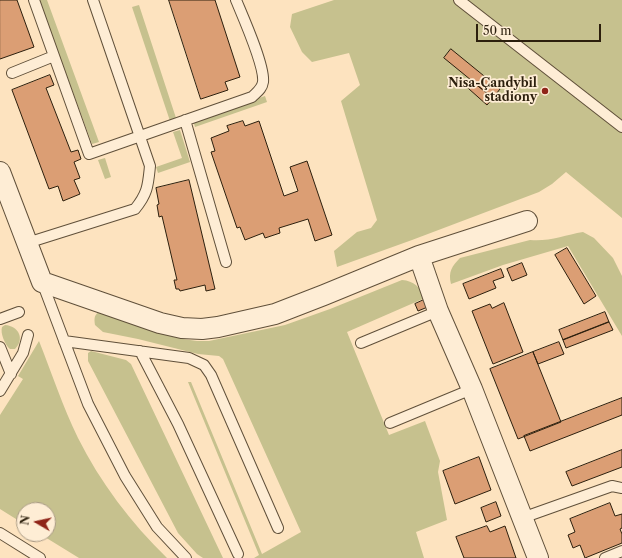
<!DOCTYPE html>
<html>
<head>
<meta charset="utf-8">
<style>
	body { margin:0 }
	#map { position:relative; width:622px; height:558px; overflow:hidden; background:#fde3bf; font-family:"Libre Caslon Text",serif }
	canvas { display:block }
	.north { position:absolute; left:16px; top:502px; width:40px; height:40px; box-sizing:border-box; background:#feedd5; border:1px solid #aa9b85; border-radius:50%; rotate:279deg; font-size:11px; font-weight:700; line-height:16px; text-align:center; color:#2c1f0d }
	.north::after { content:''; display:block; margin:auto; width:14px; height:18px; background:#8f2418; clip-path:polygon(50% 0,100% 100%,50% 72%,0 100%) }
	.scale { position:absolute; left:476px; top:24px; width:125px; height:18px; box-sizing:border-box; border:2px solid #2c1f0d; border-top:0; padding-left:5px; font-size:12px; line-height:14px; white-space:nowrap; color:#2c1f0d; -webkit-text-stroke:3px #feedd5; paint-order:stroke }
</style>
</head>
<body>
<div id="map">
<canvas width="622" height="558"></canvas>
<div class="north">N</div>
<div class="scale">50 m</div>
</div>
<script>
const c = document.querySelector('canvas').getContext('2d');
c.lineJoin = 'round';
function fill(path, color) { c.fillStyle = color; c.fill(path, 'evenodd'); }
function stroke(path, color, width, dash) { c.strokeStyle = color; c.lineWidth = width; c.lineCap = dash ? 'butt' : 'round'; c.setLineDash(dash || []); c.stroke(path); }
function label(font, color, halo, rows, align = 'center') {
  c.font = font + ' "Libre Caslon Text",serif'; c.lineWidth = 3.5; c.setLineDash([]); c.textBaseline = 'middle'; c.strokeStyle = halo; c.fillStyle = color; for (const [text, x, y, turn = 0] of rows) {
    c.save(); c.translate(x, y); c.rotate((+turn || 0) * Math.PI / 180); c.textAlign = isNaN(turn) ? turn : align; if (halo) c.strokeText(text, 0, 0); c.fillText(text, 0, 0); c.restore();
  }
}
fill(new Path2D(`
	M39 0H47L99 142 92 144Z
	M334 0H622V218L566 172 552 184 539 192 412 240 337 267 334 251 357 232 371 228 377 220 341 101 360 85 349 53 312 62 302 52 290 27 292 14Z
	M139 5 176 118 170 121 132 7Z
	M265 96 267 102 195 127 193 120Z
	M180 130 190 162 158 173 156 167 182 158 173 132Z
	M105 158 111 177 105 179 98 160Z
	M583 232 594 238 613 258 622 276V336L568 246 503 265 451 284C448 272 452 266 460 258L530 240C548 242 565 235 583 232Z
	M402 280C414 281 420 287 425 298L347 332 389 435 425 421 440 461 438 472 447 520 416 532 424 558H254L259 555 188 382H191L262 554 301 532 223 359 219 356 198 354 138 339 103 332 95 325C94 318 94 314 101 311L183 339 197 341H209L285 325 330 309Z
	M5 325C19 326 25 339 15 349H10C5 345 0 333 2 327Z
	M39 341C52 374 63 407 78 438 100 482 131 523 167 558H79L40 534H48V510H24V524L0 509V415L23 379 18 376Z
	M91 351 126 360 131 364 223 558H203L197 554 178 533 88 361V353Z`), '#c6c18e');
const building = new Path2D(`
	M0 0H17L34 47 0 59Z
	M169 0H215L240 77 225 82 228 90 201 99Z
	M451 49 500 89 493 98 444 58Z
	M50 75 54 85 46 88 71 152 78 150 81 159 74 162 80 178 74 180 80 194 63 201 58 186 49 189 12 90Z
	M474 83 493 98 487 105 469 89Z
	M243 121 245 126 259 121 284 196 298 191 290 167 307 161 332 235 315 241 308 219 279 228 280 233 265 238 263 233 245 240 240 227 237 228 211 152 215 151 211 138 229 131 227 126Z
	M189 180 215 289 206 291 205 285 180 291 179 289H176L174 280H177L162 216 159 217 157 205 159 204 156 188Z
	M567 248 596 296 584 304 555 255Z
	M522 263 527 275 512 281 507 269Z
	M501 269 504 277 493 281 496 288 469 299 463 284Z
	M426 299 430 306 418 311 415 304Z
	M504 303 523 352 493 364 472 311 490 304 492 308Z
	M605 312 609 322 563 340 559 330Z
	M609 322 613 330 566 348 563 340Z
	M559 342 564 354 538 364 533 352Z
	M533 352 561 422 518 439 490 369Z
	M622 398V415L530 451 524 436Z
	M622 450V467L572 486 566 472Z
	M479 457 491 490 455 504 443 471Z
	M496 502 501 516 486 522 481 508Z
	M610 503 615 516 622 514V528L620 529 622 534V543L585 558 580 545 573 548 568 535 575 532 570 519Z
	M487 526 490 532 505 526 516 558H464L456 537Z`);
fill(building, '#db9e74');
stroke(building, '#2c1f0d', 1);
const service = new Path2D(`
	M34 0 89 154 252 97C257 92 262 89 263 82 265 66 243 17 236 0
	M459 0 622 127
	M12 73 54 56
	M185 120 226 262
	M27 243 135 209C148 193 148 185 150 166L93 0
	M42 282 88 404 125 476 157 527 186 558
	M0 319 19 312
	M64 341 189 358 204 365 211 375 278 528
	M361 343 438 311
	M0 347 11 374
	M140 351 178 424 238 554
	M0 391 23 353 28 335
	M390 423 472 389
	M522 518 612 486 622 488
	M0 533 40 558
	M605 558 622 551`);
const minor = new Path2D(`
	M0 172 42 282 160 323 182 328 202 329 218 327 275 314 324 295 419 256 527 221
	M419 256 438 311 472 389 538 558`);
stroke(service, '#60503a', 12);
stroke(minor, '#60503a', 22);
stroke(service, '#feedd5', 10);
stroke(minor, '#feedd5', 20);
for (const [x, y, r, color] of [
	[545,91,4,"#8f2418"]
]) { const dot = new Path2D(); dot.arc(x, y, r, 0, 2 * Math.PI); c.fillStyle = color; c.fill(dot); stroke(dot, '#feedd5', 1.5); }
label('bold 12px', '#2c1f0d', '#feedd5', [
	["Nisa-Çandybil",537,84],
	["stadiony",537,98]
], 'right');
</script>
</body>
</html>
